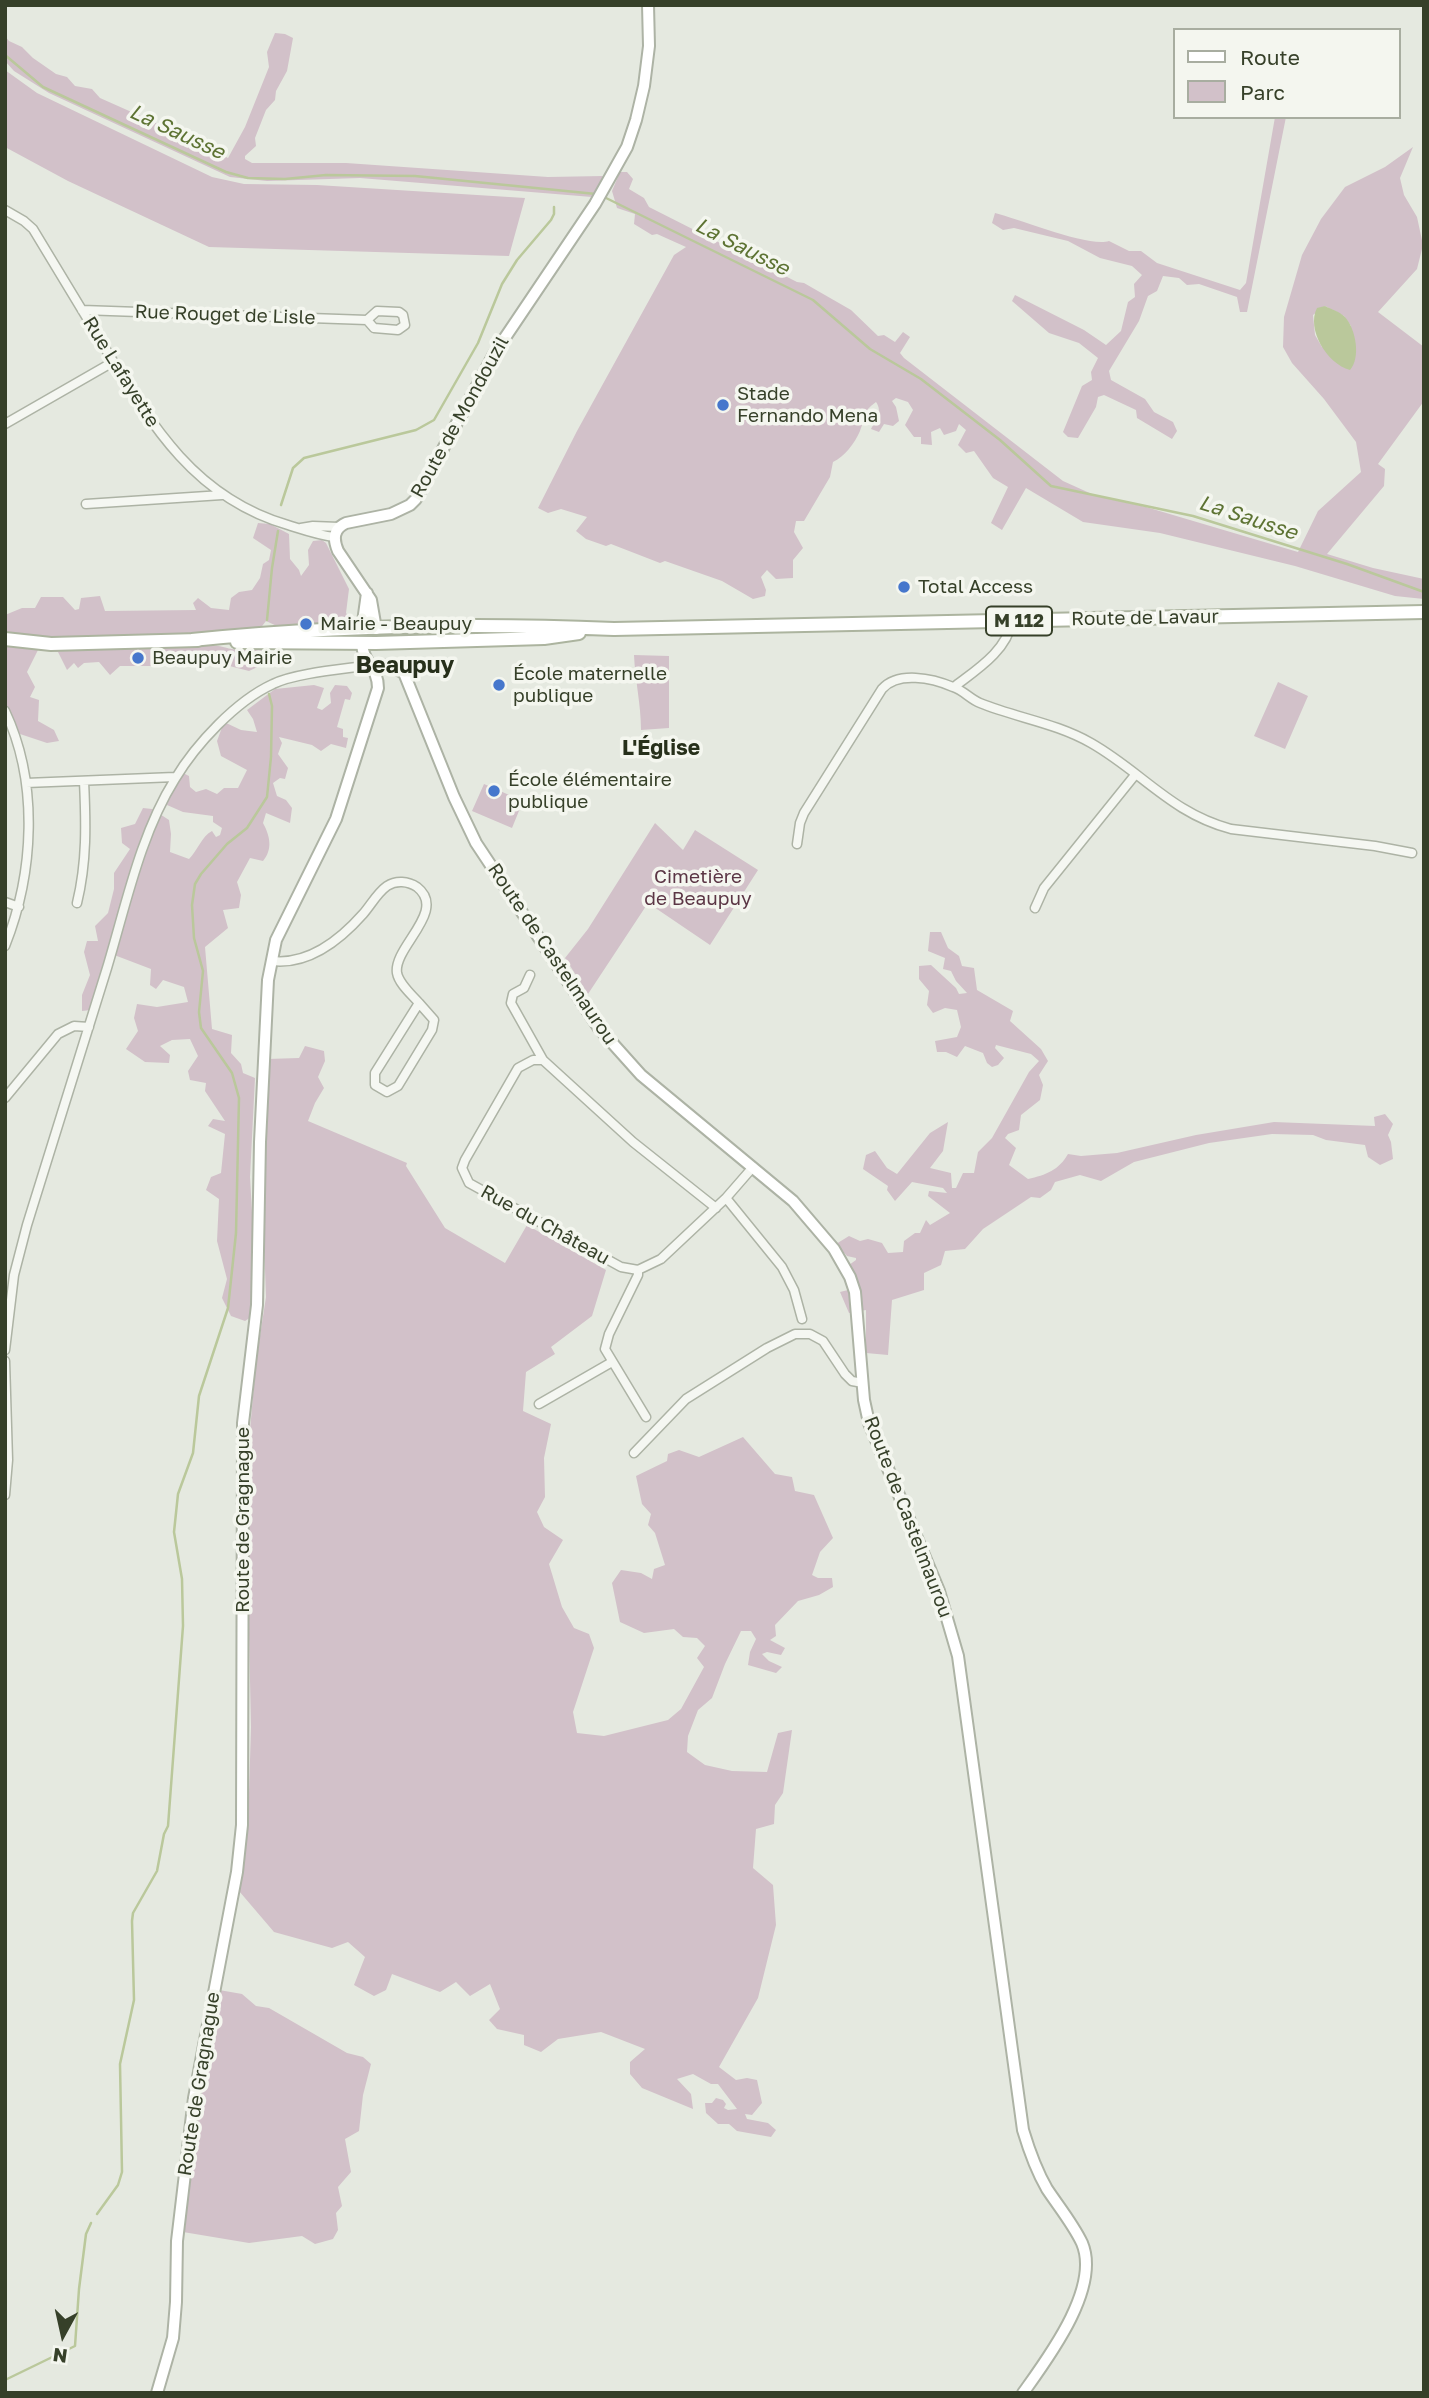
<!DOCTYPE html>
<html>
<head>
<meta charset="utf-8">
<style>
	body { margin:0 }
	#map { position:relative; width:1429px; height:2398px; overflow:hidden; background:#e5e9e0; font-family:"Golos Text",sans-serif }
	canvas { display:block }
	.frame { position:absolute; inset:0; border:7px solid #364029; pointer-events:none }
	.legend { position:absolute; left:1173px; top:28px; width:228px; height:91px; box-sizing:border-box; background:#f4f6ef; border:2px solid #a8ada0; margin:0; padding:9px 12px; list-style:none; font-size:21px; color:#364029 }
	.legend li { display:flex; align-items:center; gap:14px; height:35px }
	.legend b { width:35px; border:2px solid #a8ada0 }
	.north { position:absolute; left:28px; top:2300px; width:70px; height:70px; -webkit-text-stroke:5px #f4f6ef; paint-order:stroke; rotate:188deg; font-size:19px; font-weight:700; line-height:28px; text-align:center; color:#364029 }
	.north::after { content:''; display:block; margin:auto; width:24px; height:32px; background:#364029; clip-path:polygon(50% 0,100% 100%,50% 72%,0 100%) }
</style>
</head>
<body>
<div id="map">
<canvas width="1429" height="2398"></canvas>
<div class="frame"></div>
<ul class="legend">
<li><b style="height:9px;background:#fff"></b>Route</li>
<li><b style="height:19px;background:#d2c1c9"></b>Parc</li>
</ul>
<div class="north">N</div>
</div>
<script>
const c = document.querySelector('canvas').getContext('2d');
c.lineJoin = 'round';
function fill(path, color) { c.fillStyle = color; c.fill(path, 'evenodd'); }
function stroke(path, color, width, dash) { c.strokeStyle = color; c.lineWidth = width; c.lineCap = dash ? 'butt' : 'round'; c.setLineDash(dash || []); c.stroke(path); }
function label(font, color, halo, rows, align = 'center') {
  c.font = font + ' "Golos Text",sans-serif'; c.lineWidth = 7; c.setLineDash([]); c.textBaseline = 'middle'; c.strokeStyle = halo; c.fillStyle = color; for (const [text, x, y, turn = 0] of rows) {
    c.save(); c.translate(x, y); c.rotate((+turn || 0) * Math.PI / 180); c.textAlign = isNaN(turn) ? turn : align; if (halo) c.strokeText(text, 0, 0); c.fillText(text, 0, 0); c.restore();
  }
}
fill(new Path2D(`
	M275 33 285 34 293 38 287 71 276 91 275 100 266 110 255 138 256 146 245 156V159L252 163H346L548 177 603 176 592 197 360 178 267 181 230 177 49 93 14 71 5 61V36L9 41 22 47 33 58 56 74 67 77 75 86 92 89 100 98 163 126 172 123 179 127V133L228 158 245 127 269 67 267 52Z
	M5 70 37 93 212 177 244 184 317 185 525 198 509 256 209 247 68 181 5 147Z
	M1275 117H1286L1247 312H1240L1237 297 1199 284 1187 285 1179 278 1163 276 1157 291 1148 296 1139 321 1109 371 1111 380 1145 399 1154 412 1173 422 1177 431 1172 439 1137 418 1136 410 1104 395 1098 397 1096 407 1078 438 1068 437 1063 432 1082 386 1092 380 1091 372 1098 358 1079 343 1049 333 1012 301 1015 295 1084 330 1106 345 1121 331 1128 302 1135 297 1134 284 1142 275 1132 266 1100 258 1068 241 1014 228 1003 230 992 223 995 213C1019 219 1090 248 1109 241L1129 251H1141L1157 263 1240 290 1246 283Z
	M1413 147 1400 178 1404 195 1417 217 1423 245 1417 269 1378 312 1424 347V401L1378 464 1385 469 1384 486 1327 554 1373 568 1424 579V599L1395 596 1295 566 1160 533 1083 522 1026 488 1002 530 991 523 1008 487 993 478 974 451 966 453 958 445 966 430 959 424 956 431 944 435 940 428 931 432 932 445 921 444V437H914L905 425 913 410 908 402 896 398 892 401 896 407 899 421 893 426 884 424 879 432 871 429C876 420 883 412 876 402 861 413 866 416 860 431 855 443 844 457 833 462L830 477 804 521H796L794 532 803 548 793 560V578L776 579 767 570 761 577 766 590 765 596 753 599 722 581 665 561 660 563 611 544 606 546 586 539 576 531 587 517 561 509 548 513 538 508 577 431 674 255 686 247 657 234 652 235 634 224 635 214 617 208 612 191 620 172H627L633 179 629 189 644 198 649 207 797 282 804 283 851 310 878 336 884 335 895 342 903 332 910 337 900 353 904 358 1063 481 1094 495 1146 507 1298 552 1318 511 1361 472 1356 442 1324 399 1292 363 1283 347 1284 317 1302 255 1321 219 1345 187 1385 167ZM1325 306 1344 316 1351 326 1322 347 1315 335 1313 315Z
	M258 523 270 524 289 534 290 559 299 570 301 576 309 565 308 550 313 541 322 540 326 543 349 589 346 613 352 621 279 627 266 621 259 630C239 631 228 626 209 633L208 646C220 645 221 647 232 649 244 652 246 645 263 651L264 664 249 671 202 659 172 665 161 659 154 666H120L110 675 99 662 84 663 78 668 74 663 67 670 58 652 38 650 27 672 35 687 30 697 39 700 38 721 54 730 59 741 47 743 20 734 5 707V615L22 608H35L41 597H63L75 610 79 609 81 598 100 596 105 611 196 610 193 603 198 598 211 608 229 610 231 598 239 592 252 590 260 578 263 564 269 560 271 550 253 538Z
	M634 655 669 656V728L641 730C641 704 635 680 634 655Z
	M1278 682 1308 696 1285 749 1254 736Z
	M314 685 324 688 317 708 322 710 331 703 330 693 335 685 347 686 352 693 350 700 345 699 337 727 343 729V737L348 738 346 748 331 744 321 751 312 745 279 737 282 743 278 754 288 768 285 779 280 778 273 783 277 796 286 800 292 808 290 823 266 813 263 823C270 836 273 849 263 861L250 858 237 882 241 895 239 908 223 910 228 928 205 947 212 1029 232 1035 231 1053 241 1064 243 1073 255 1078 250 1177 252 1212 255 1223 252 1251 259 1298 254 1315 245 1321 231 1316 222 1298 227 1279 217 1241 219 1199 206 1190 211 1177 221 1173 225 1134 208 1126 213 1119 225 1121 205 1091 206 1083 190 1080 188 1071 198 1056 190 1039 172 1040 160 1046 170 1055 169 1063 145 1062 126 1049 138 1031 134 1018 137 1004 157 1007 188 1002 184 987 163 980 156 989 150 985 151 969 109 953 91 1010 82 1011V995L90 975 84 952 87 941H98L95 926 108 913 114 889V873L130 849 122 843 121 828 135 824 143 808 152 809 169 820 171 834 170 852 189 859C197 851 202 836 212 831L216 837 220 835 222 828 213 822V816L183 812 167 805 169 791 181 772 189 776 190 787 196 792 206 789 217 794 224 788H238L247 770 221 756 217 741 224 722 241 730 257 732 253 719 247 710 275 689Z
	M484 784 523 801 512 828 472 811Z
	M655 823 683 850 695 830 758 870 710 945 648 903 588 994 565 958 588 929Z
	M930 932H941L948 948 959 956 962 966 974 968 977 990 1013 1011 1010 1021 1041 1049 1048 1061 1039 1075 1043 1085 1040 1100 1021 1115 1019 1130 1008 1134 1005 1138 1016 1148 1009 1165 1028 1179C1046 1175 1059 1170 1068 1154L1081 1156 1117 1153 1196 1135 1274 1122 1375 1126 1374 1117 1385 1114 1393 1124 1388 1135 1391 1142 1393 1159 1380 1165 1368 1157 1365 1145 1326 1140 1313 1135 1272 1134 1209 1143 1134 1162 1101 1181 1080 1175 1055 1182 1051 1190 1040 1198 1031 1197 983 1229 965 1249 945 1251 941 1265 924 1273V1290L892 1300 888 1355 866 1353V1310L849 1313 840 1292 856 1288 849 1265 856 1260V1258L847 1256 836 1244 849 1236 860 1241 868 1239 882 1243 888 1253 903 1252 904 1241 915 1233H920L926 1220 930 1225 950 1213 928 1196 929 1191 947 1193 943 1188 912 1182 895 1201 887 1190 888 1186 863 1169 866 1155 875 1151 887 1168 897 1174 930 1133 948 1122 943 1151 930 1168 951 1173 952 1188H956L963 1173H974L978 1152 992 1138 1029 1072 1039 1061 1031 1054 996 1045 995 1048 1004 1058 998 1065 992 1067 987 1063 983 1053 965 1046 957 1057 946 1052H937L935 1041 957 1037 961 1027 957 1010 945 1008 933 1013 927 1005 929 991 919 979V966L931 965 956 988 959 994 967 993 956 981 951 971 943 969 945 958 928 951Z
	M305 1046 324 1051 325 1061 318 1077 324 1088 315 1103 308 1121 407 1163 406 1166 445 1228 505 1263 527 1225 606 1270 592 1316 551 1347 555 1354 526 1372 523 1411 551 1424 544 1458 545 1497 537 1512 544 1527 563 1540 549 1564 562 1607 574 1628 589 1634 594 1648 573 1712 577 1733 604 1736 668 1720 681 1709 704 1667 697 1658 705 1646 697 1638 683 1637 674 1629 644 1633 620 1622 612 1583 621 1570 641 1573 652 1579 654 1569 665 1565 655 1533 648 1525 651 1514 642 1504 636 1476 667 1461 668 1454 679 1450 699 1457 743 1437 775 1474 792 1477 795 1491 814 1495 833 1538 820 1552 812 1575 818 1578H832L833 1587 819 1595 798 1601 775 1625 776 1636 770 1640 785 1648 781 1655 767 1652 762 1654 769 1661 782 1667 776 1673 748 1665 750 1652 756 1639 751 1631H741L725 1664 712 1698 698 1710 688 1736 687 1752 705 1765 732 1771 767 1772 778 1733 792 1730 783 1793 775 1805 774 1824 756 1829 753 1868 773 1885 776 1925 758 1998 719 2067 736 2080 747 2078 757 2080 762 2103 752 2115 745 2114 747 2119 768 2123 776 2130 771 2137 737 2131 729 2124H718L706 2113 705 2103H712L716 2098 723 2100 726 2104 724 2108 728 2110 737 2109 718 2084H711L693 2074 677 2079 691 2094 693 2109 642 2088 630 2074V2062L645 2049 601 2032 558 2039 541 2052 524 2045V2035L497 2029 489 2020 500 2009 490 1984 470 1996 456 1982 440 1992 392 1974 386 1990 374 1996 354 1985 365 1957 348 1942 332 1948 274 1932 239 1891 248 1826 251 1727 248 1588 250 1430 256 1362 266 1297 263 1215 267 1059 299 1058Z
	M219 1990 242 1994 256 2006 269 2008 347 2053 363 2057 371 2064 363 2095 359 2131 345 2139 351 2172 338 2187 342 2206 336 2213 338 2230 333 2239 315 2244 302 2236 249 2243 183 2232 195 2121Z`), '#d2c1c9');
fill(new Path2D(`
	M1325 306C1331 309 1340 312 1345 317 1356 329 1361 358 1350 370 1327 364 1306 329 1317 308Z`), '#bac89b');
stroke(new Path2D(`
	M5 55 43 87 226 172 248 178 285 179 326 175 415 176 596 194
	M602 196 813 300 870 349 921 379 1000 440 1051 486 1193 516 1347 564 1424 592
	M281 505 293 468 304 458 416 430 434 420 478 343 502 284 517 260 551 220 554 214V207
	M267 620 272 568 278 531
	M97 2214 118 2185 122 2172 120 2064 134 2000 132 1921 133 1913 157 1871 164 1834 168 1826 183 1626 182 1579 174 1532 178 1494 193 1453 199 1396 228 1308 236 1233 239 1098 232 1073 201 1028 199 1012 203 971 194 938 192 905 195 884 201 874 227 844 247 828 267 797 271 757 272 706 269 694
	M5 2380 75 2346 79 2289 86 2234 91 2223`), '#bac89b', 2.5);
const street = new Path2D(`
	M5 210 24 221 33 229C57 269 81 308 105 348 152 426 195 498 288 525 304 530 318 535 334 537
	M82 310 367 320
	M377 311 399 312 403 315 405 325 398 330 374 328 367 320Z
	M5 424 113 362
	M86 504 222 495
	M301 528 313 526 339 527
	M954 687C976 670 1007 651 1012 621
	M5 711C39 783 34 873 5 946
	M26 783 175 777
	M797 844 800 823 804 813 882 689C898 671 932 678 953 687 963 690 970 699 980 703 1017 718 1056 723 1091 743 1142 772 1171 813 1231 829L1375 846 1412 853
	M5 902 19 907
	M77 903C87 862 86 823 84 781
	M1035 908 1044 888 1135 775
	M272 961C308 965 340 940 363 914 371 905 377 893 387 886 396 880 408 881 417 887 448 911 393 947 397 973 399 984 412 995 419 1003L375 1073V1085L387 1092 398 1086 432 1030 434 1020 419 1003
	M530 975 524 988 513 994 511 1003 543 1060
	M5 1098 58 1034 74 1026 89 1027
	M726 1198 782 1267 794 1290 802 1319
	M716 1208 633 1142 543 1060H533L518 1068 465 1160 462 1168 469 1183 621 1267 638 1270 661 1259 726 1198 753 1167
	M638 1270V1275L609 1334 605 1349 646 1417
	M5 1350 14 1275 27 1225C53 1139 81 1054 107 968 126 905 140 835 175 779 196 744 236 701 273 684 295 673 345 669 371 665
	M5 1361 8 1460 5 1495
	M539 1404 612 1362
	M634 1453 686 1399 767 1348 795 1334H810L823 1341 845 1374 852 1381 863 1383`);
const secondary = new Path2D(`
	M362 629 367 593
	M376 629 371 600 338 551C333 539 333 529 346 523L391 514 410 505 416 499 494 354 595 204 627 147 636 120 644 86 649 46 648 5
	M371 665 390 666 404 673 454 797 476 843 598 1027 641 1075 793 1201 834 1249 850 1277 855 1292 864 1400 869 1423 939 1591 958 1656 1023 2130C1029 2150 1036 2170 1047 2189 1059 2207 1073 2224 1082 2243 1101 2288 1048 2358 1023 2393
	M157 2393 173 2338 176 2302 177 2241 194 2098 237 1872 242 1825 243 1423 257 1305 260 1142 268 980 276 940 336 819 378 688C378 667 363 663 362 644`);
const primary = new Path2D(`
	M5 639 51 644 198 640
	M192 640C330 626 474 623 614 629L1424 612
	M237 642 376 643 544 638 579 633`);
stroke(street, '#adb3a5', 11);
stroke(secondary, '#adb3a5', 14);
stroke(primary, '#acb49f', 16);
stroke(street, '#f5f7f2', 8);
stroke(secondary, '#fff', 10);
stroke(primary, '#fff', 12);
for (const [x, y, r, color] of [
	[723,405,7,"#4677cc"],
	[904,587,7,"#4677cc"],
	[306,624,7,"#4677cc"],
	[138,658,7,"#4677cc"],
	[499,685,7,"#4677cc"],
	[494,791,7,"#4677cc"]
]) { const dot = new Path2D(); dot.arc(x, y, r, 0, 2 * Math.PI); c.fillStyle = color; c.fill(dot); stroke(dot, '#f4f6ef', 2.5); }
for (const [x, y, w] of [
	[1019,621,66]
]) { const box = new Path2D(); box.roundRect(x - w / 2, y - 14.5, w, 29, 5); c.fillStyle = '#f4f6ef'; c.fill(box); stroke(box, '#364029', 2); }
label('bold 18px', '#364029', null, [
	["M 112",1019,621]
]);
label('19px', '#364029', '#f4f6ef', [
	["Rue Rouget de Lisle",225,315,2],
	["Rue Lafayette",121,372,58],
	["Route de Mondouzil",460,417,-61],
	["Route de Lavaur",1145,618,-1],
	["Route de Castelmaurou",552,954,56],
	["Rue du Château",545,1225,29],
	["Route de Castelmaurou",908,1517,69],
	["Route de Gragnague",243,1520,-90],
	["Route de Gragnague",199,2084,-81]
]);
label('19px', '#364029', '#f4f6ef', [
	["Stade",737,394],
	["Fernando Mena",737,416],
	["Total Access",918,587],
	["Mairie - Beaupuy",320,624],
	["Beaupuy Mairie",152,658],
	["École maternelle",513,674],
	["publique",513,696],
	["École élémentaire",508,780],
	["publique",508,802]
], 'left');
label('19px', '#5b3645', '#f4f6ef', [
	["Cimetière",698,877],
	["de Beaupuy",698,899]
]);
label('italic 21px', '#5d7333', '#f4f6ef', [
	["La Sausse",177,132,25],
	["La Sausse",742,247,27],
	["La Sausse",1248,518,18]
]);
label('bold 21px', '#27301b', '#f4f6ef', [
	["L'Église",661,748]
]);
label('bold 23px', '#27301b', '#f4f6ef', [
	["Beaupuy",405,666]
]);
</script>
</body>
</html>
